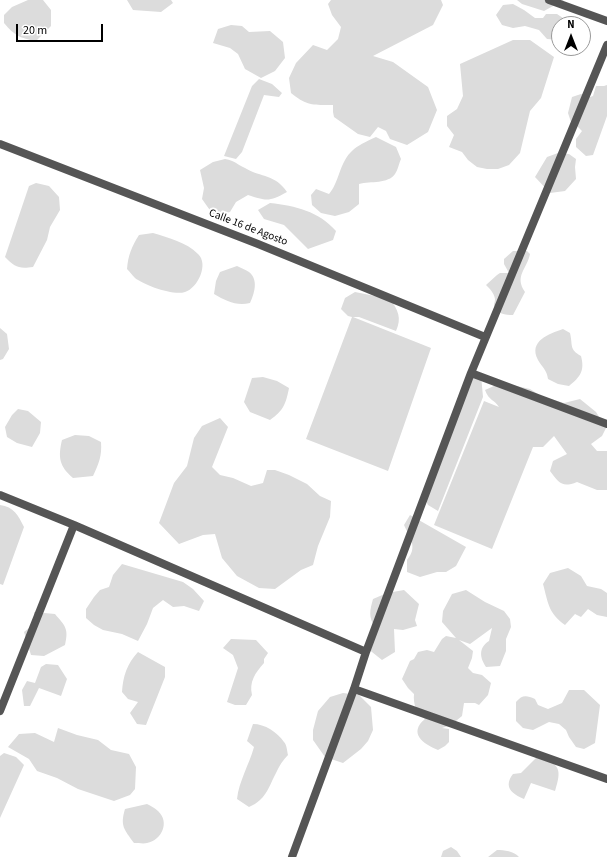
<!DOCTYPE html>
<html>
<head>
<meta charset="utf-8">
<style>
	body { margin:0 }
	#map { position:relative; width:607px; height:857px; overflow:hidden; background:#fff; font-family:"Source Sans 3",sans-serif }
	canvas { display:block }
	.north { position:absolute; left:551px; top:16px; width:40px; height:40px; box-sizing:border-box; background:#fff; border:1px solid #999; border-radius:50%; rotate:0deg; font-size:11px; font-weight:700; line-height:16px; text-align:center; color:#000 }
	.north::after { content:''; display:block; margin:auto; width:14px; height:18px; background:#000; clip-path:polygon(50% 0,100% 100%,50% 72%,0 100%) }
	.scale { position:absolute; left:16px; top:24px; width:87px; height:18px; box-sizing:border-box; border:2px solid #000; border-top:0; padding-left:5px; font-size:12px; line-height:14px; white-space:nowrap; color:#000; -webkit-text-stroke:3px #fff; paint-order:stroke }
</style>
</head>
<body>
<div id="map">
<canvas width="607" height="857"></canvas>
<div class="north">N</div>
<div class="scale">20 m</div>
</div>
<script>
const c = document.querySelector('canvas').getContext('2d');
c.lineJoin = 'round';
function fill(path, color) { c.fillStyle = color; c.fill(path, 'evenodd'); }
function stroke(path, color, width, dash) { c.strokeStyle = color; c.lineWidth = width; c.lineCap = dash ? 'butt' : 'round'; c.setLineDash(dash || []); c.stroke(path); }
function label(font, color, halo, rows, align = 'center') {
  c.font = font + ' "Source Sans 3",sans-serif'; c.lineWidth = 4; c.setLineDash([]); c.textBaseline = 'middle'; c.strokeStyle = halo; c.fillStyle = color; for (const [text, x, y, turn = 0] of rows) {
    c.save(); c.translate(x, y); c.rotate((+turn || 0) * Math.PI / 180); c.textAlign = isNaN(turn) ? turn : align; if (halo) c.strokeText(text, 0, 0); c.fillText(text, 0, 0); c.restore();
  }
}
fill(new Path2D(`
	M28 0H43L51 10V26L36 41C20 38 15 36 4 23V15L12 7Z
	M127 0H171L173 3 161 12 133 10Z
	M331 0H441L443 5 433 25 373 56 393 62 428 87 437 110 428 132 407 145 390 139 386 131 378 127 370 137 358 134 334 117 333 112V105C313 105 307 106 291 93L289 78 296 63 313 45 327 50 338 39 341 27 332 15 328 4Z
	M517 0H564L544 11 522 4Z
	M513 4 524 10 535 18H543L546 14H557L572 24H559V40L547 39 539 30 525 26 513 28 502 25 496 15 503 5Z
	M231 25 242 26 249 32 270 31 283 42 285 58 275 71 261 78 245 69 238 54 230 48 213 43 218 29Z
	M513 40H530L554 57 541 98 530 111 520 153 509 165 498 169H487L477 167 468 160 462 152 449 147 454 135 447 126V116L457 109 463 96 460 64Z
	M259 79 272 84 282 93 279 97 264 95 242 152 236 159 224 156 252 86Z
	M607 85V116L593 155 586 156 576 147V139L582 131 577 126 571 122 568 113 572 97 581 94 590 97 593 96 596 86H604Z
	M376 137 396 147 401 159C399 163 398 170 395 174 388 184 371 181 359 184V204L349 212 335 216 321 213 312 205 311 195 316 189 329 194C334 188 336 182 339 174 347 151 354 147 376 137Z
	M558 153 569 154 576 159 575 167 576 179 565 191 550 193 535 177 547 157Z
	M225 159C236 161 236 164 245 168 262 178 275 174 287 192 269 202 267 201 248 195L236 202 230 212 214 216 202 199 204 188 200 170 213 162Z
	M36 183 49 186 59 197 60 210 50 227 47 240 33 267C18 269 15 267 5 257L29 186Z
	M270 203C296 206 318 211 336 231L333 240 308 249 284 225 264 219 258 210Z
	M153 233C169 238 186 242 198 254 209 264 198 288 185 292 173 296 144 285 135 278 132 275 130 272 127 269 128 255 132 246 139 235Z
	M513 251H527L530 254C527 269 514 276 525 292L513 315C506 315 496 314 494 305 494 303 495 302 495 299 494 293 490 289 486 285L497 275 500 273H509L504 264V259Z
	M237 266C241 268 246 270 249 272 259 280 254 294 250 303 236 306 226 301 214 294L216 281 220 272Z
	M355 292 390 299C398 310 402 318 396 331L359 317H353L431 348 388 471 306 439 352 317 348 316 341 309 345 298Z
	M0 328 7 334 9 349 3 359 0 360Z
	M563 329 570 333C573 346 569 349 581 356 585 371 580 377 569 386L558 384 548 379C547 370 542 367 538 360 528 341 549 334 563 329Z
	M481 375 483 397 438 511 428 505 424 497 466 377Z
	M263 377 277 381 289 388C286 404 283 411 270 420L250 412 244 402 252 378Z
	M508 384 530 389 541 396 564 403 580 399 596 412 606 428 602 436 591 444 597 451H607V490H597L577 482C562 488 559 483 550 471L553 461 567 454 554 436 543 447H533L492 549 434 525 484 401 499 407C494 399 489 401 485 390L494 386Z
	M18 409 28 411 41 422 40 433 32 447 17 443 7 437 5 427 12 415Z
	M220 418 228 427 212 467 220 475 233 478 251 486 263 483 267 470H275L289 475 307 484 320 496 331 501 330 517 318 546 313 565 301 570 275 589 259 588 237 576 222 558 215 534 203 535 179 544 159 523 174 483 187 466 194 438 202 426Z
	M75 435 89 436 101 442C102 456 99 463 93 476L73 478C59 466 58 457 62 440Z
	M0 505C14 507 18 515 24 527L3 585 0 584Z
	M410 515 466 547 456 566 446 572H437L420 577 407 572V560C418 547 410 538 404 525Z
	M122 564 183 582 193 589 204 601 199 611 184 606 173 607 163 600 153 608 147 624 138 641 122 634 103 630 94 625 86 618V609L94 597 100 590 109 587 113 575Z
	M568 568 581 576 587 586 601 589 607 593V617L597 615 588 609 581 617 575 614 565 625C548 613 548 602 543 584L550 573Z
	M404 590 419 604 415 620 417 626 403 630 394 629 395 652 382 660 367 648 375 627C368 617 370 610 373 599L387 593Z
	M466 590 485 602 504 611 510 619 511 627 506 639V651L500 666 486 667C480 658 478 648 489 641L492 628 470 644 459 640 473 651 472 658 468 668 473 673 482 675 491 683 488 695 479 705 475 703H464L462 716 451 725 442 728 449 729V742L445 746 438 750C423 744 408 733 425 719 416 714 413 703 414 694L408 688 402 679 410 661 414 659 418 652 427 650 434 652 442 639 446 636 456 638 442 622 443 611 452 594Z
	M34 612 55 614C65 626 69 628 65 645L44 656 31 655 24 632 34 624Z
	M231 639 256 640 268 653 264 659V663C255 673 249 682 252 695L246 705H235L227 702 238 668 233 655 223 648Z
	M138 652 165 667V677L146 725 137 724 130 713 138 702 128 699 122 692C123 676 127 664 138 652Z
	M46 664 58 665 67 679 61 696 39 688 30 706H24L22 690 27 681 35 683 41 667Z
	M569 690H584L600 705 595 743 584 749 576 747 569 737 566 730 559 724 549 722 533 730 523 728 516 721V702C522 695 526 695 535 699L538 705 548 709 562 703Z
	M343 693 359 695 371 707 373 730 368 741 361 749 343 763 325 757 313 740V730L318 711 330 697Z
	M253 724C265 724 277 732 284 742 287 745 287 751 288 755 283 760 279 766 276 773 271 782 268 793 260 800 257 803 253 805 249 807L237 799C239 781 249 765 254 747L247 741Z
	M58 728 77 735 98 740 111 750 129 754 136 767 135 789 130 795 114 801 78 789 57 778 37 771 29 759 8 747 19 734 35 733 54 742Z
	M4 753 16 757 24 765 0 818V756Z
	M538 756C560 764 562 769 555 791L531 783 524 799C512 794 503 787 513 774L521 773Z
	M147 804C151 806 155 808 158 811 170 822 162 840 147 843 144 844 138 843 134 843 124 829 120 826 125 809Z
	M451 847 457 851 461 857H441L443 851Z
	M497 850C504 850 514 851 519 857H488Z`), '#dcdcdc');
stroke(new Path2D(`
	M0 144 258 244 485 337
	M471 373 607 424
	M0 495 74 525 366 652
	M354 689 607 779
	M0 711 74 525
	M292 857 354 689 366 652 471 373 607 45`), '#555', 8);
stroke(new Path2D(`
	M549 0 607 21`), '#555', 8);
label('11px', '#000', '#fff', [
	["Calle 16 de Agosto",248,228,21]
]);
</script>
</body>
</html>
